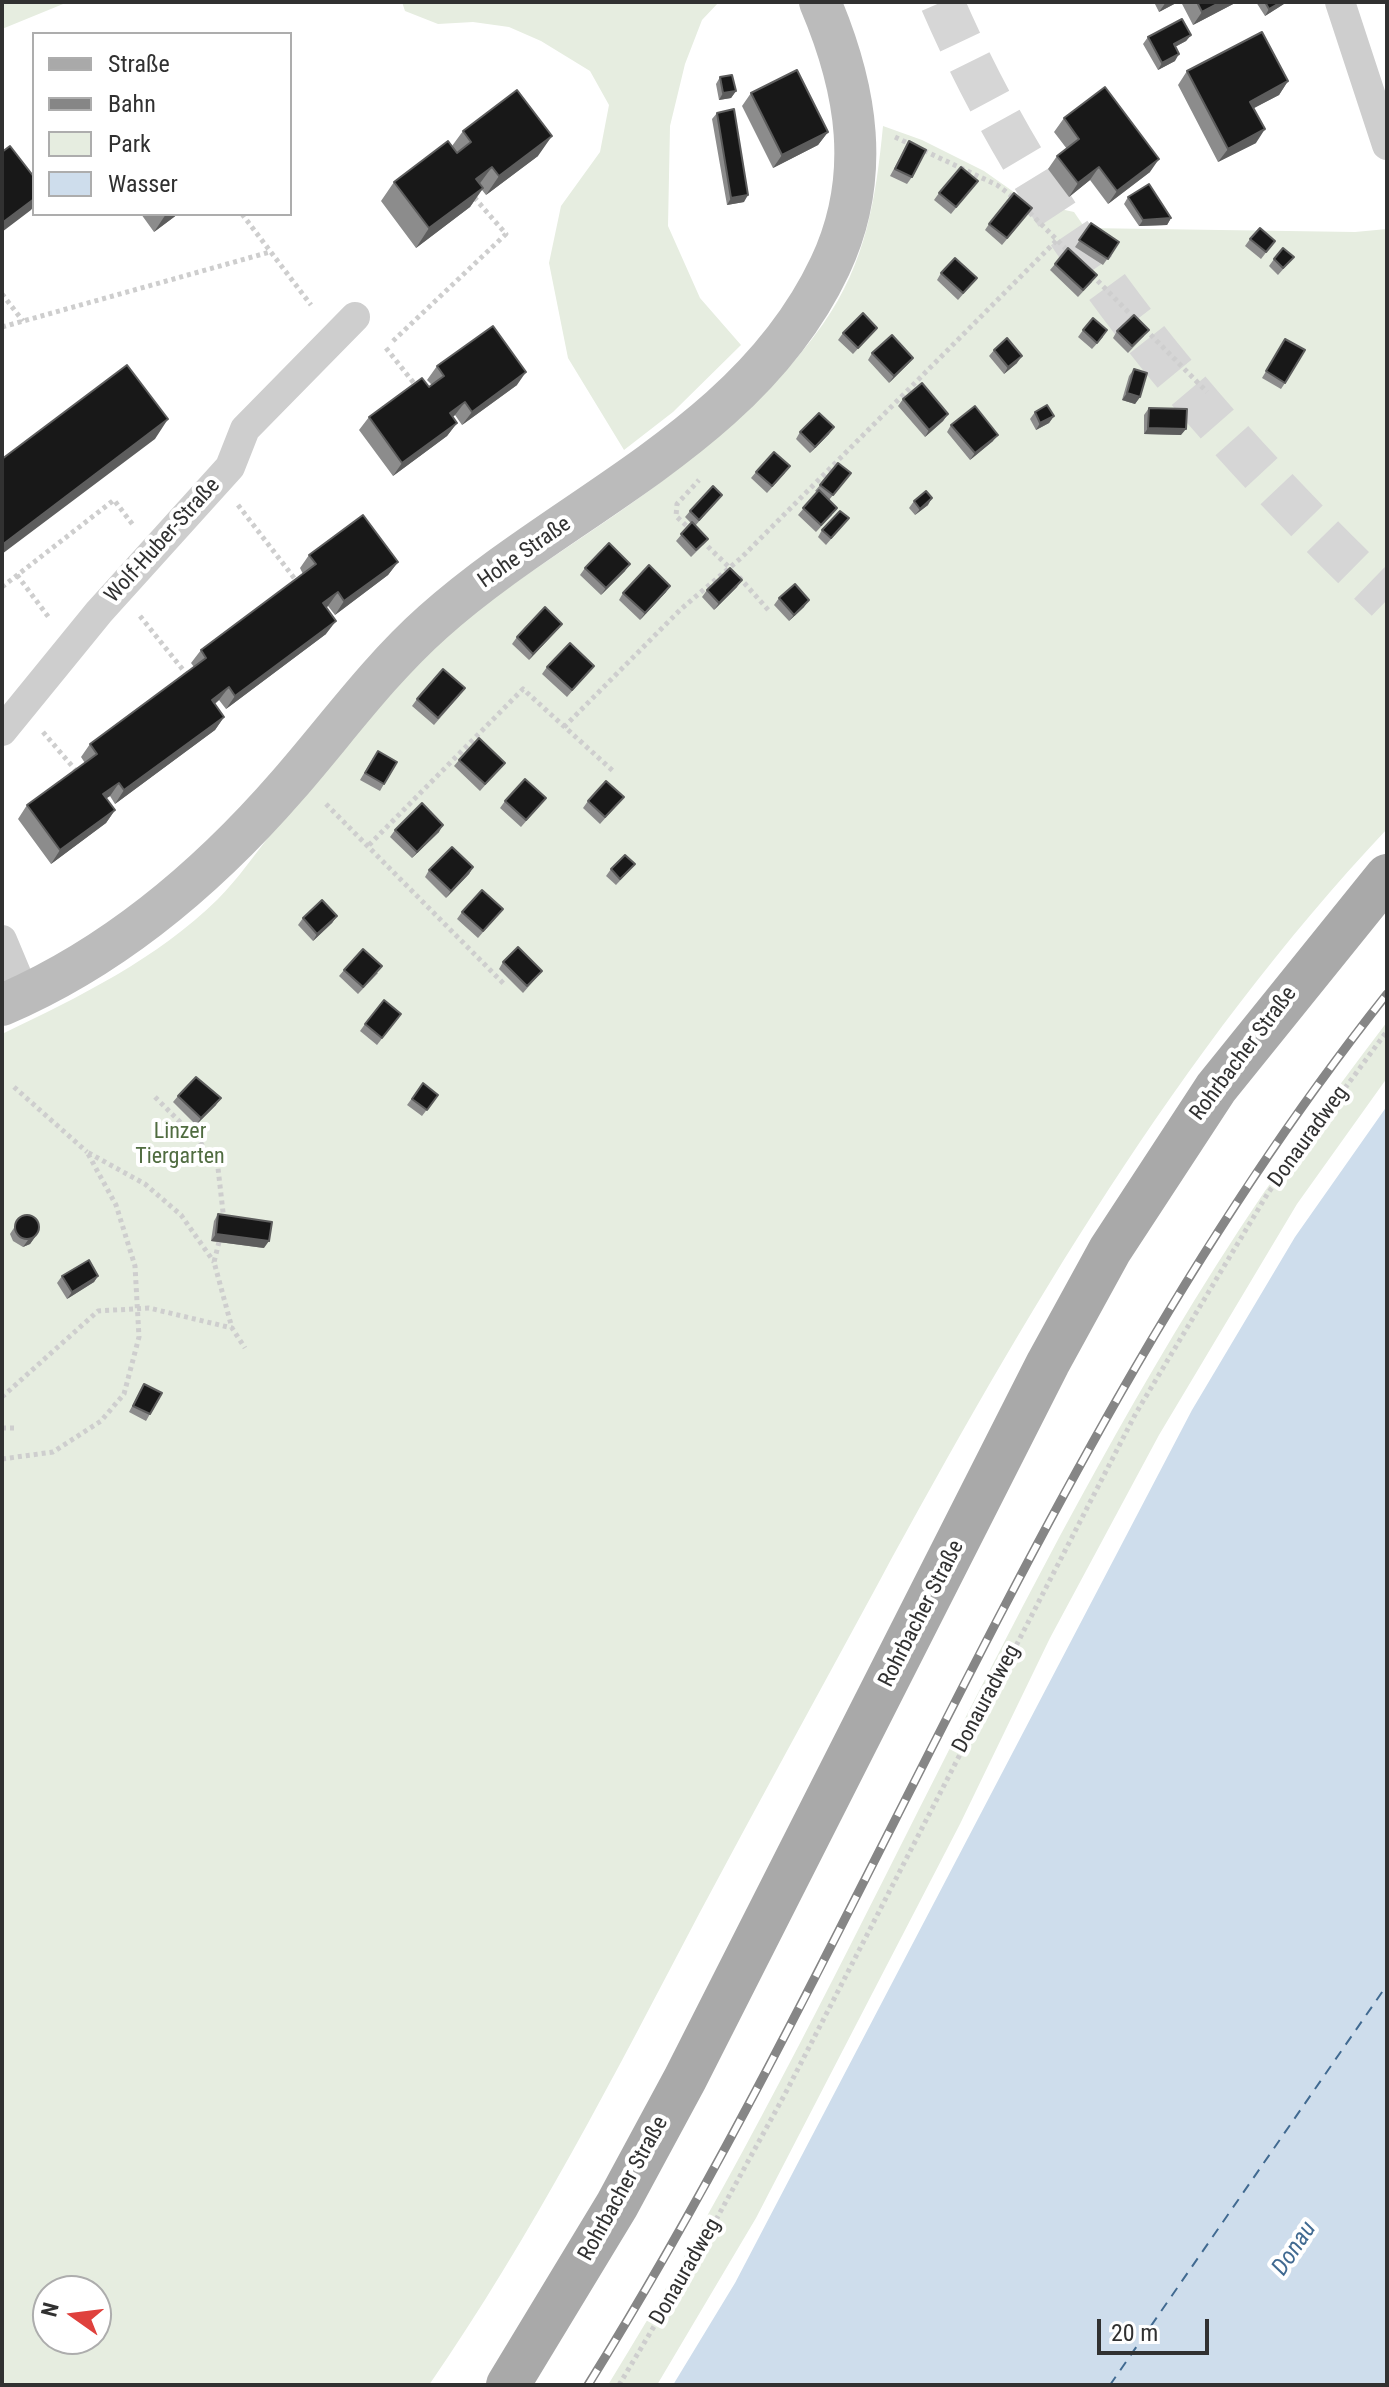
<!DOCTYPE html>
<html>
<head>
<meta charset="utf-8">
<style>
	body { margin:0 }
	#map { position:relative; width:1389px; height:2387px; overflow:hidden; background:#fff; font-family:"Roboto Condensed",sans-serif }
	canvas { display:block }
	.frame { position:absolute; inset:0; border:4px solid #313131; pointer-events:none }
	.legend { position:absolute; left:32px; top:32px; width:260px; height:184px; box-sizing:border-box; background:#fff; border:2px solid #adadad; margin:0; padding:10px 14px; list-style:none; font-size:24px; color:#313131 }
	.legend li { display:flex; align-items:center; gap:16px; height:40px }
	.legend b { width:40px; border:2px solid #adadad }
	.north { position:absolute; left:32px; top:2275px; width:80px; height:80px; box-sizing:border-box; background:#fff; border:2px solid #adadad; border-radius:50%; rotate:284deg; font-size:22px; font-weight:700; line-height:32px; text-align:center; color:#313131 }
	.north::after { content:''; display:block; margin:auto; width:28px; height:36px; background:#df413d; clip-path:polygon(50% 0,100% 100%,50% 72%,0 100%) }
	.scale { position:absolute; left:1097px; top:2319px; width:112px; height:36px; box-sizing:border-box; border:4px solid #313131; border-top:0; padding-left:10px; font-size:24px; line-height:28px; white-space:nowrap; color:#313131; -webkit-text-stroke:6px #fff; paint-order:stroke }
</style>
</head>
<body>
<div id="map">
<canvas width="1389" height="2387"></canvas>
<div class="frame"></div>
<ul class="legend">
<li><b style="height:10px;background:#a9a9a9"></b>Straße</li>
<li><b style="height:10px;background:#868686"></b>Bahn</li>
<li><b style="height:22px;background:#e6ede0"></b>Park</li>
<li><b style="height:22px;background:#ceddec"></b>Wasser</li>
</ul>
<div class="north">N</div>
<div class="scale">20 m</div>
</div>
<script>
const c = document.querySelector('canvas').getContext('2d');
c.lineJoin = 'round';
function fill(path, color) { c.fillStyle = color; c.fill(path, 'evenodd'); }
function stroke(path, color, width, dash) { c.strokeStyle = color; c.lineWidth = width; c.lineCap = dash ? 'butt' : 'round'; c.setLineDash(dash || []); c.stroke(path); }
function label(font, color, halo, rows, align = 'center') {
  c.font = font + ' "Roboto Condensed",sans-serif'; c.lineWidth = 8; c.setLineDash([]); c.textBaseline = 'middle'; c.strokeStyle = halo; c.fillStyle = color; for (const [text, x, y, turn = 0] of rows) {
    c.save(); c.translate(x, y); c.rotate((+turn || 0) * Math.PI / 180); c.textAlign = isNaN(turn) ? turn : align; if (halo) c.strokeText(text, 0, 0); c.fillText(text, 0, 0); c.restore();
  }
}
fill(new Path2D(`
	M2 2H68L2 29Z
	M402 2H719L702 20 685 64 670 126 668 226 700 298 741 345 673 412 624 450 568 358 549 263 561 206 600 152 609 105 590 71 541 41 509 27 473 22 438 24 405 11Z
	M883 126 922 140 984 171 1028 202 1074 212 1085 228 1355 232 1387 229V829C1178 1051 1024 1316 879 1582 819 1693 758 1803 699 1914 615 2074 532 2236 429 2385H2V1034C79 997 157 959 218 899 238 879 254 855 272 833 326 769 380 699 441 641 484 601 536 569 584 536 671 478 762 410 823 324 866 263 876 198 883 126ZM48 2291H96V2339H48Z
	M1387 1022V1078L1297 1204 1159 1435 1050 1638 960 1824 756 2218 657 2385H608C825 2036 979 1652 1194 1301 1253 1205 1318 1112 1387 1022Z`), '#e6ede0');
fill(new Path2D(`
	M1387 1106V2385H673L735 2283 1192 1410 1295 1237Z`), '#ceddec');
stroke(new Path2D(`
	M1110 2385 1387 1985`), '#416a91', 2, [10, 8]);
stroke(new Path2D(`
	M942 2C1043 235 1205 426 1387 600`), '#d6d6d6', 44, [44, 22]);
stroke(new Path2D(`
	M895 137 997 185 1017 200
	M1024 207 1071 254
	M242 214 311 305
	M1092 275 1135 319
	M2 294 23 321
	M2 327 270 252
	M1145 329 1207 392
	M393 341 506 234 473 196
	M386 348 417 387
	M238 505 298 583
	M692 531 676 516 677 504 699 480
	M702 541 729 567
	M17 575 50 619
	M739 577 770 612
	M2 587 114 500 133 525
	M140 616 188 676
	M564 727 681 609 741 558 1057 240
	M43 732 78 773
	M326 804 506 986
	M369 845 523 689 613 771
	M14 1087 87 1152
	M155 1097 200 1142 218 1168 224 1221
	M219 1242 214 1262 232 1328
	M2 1397 98 1311 149 1308 232 1328 245 1348
	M2 1428H17
	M2 1459 53 1452 101 1421 124 1394 139 1337 135 1266 116 1205 87 1152 145 1184 181 1215 214 1262
	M619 2385 695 2258 785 2094 1136 1413 1268 1193 1387 1031`), '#cecece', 5, [4, 4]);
stroke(new Path2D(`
	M1340 2 1387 145
	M2 731 99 612 230 467 245 429 355 317
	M2 940 25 995`), '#cecece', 30);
stroke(new Path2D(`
	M2 1005C114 957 209 876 288 785 336 730 378 671 433 622 565 504 750 436 830 266 872 177 857 89 820 2`), '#bbb', 42);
stroke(new Path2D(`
	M508 2385 617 2205 685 2079 1048 1363 1110 1250 1216 1088 1387 876`), '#a9a9a9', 44);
const rail = new Path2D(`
	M588 2385C871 1931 1052 1414 1387 994`);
stroke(rail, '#868686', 9);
stroke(rail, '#fff', 6, [18]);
fill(new Path2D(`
	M1154 2H1178L1159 12Z
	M1181 2H1237L1193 25Z
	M1256 2H1287L1265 16Z
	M1191 35 1186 41 1175 47V61L1158 70 1143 44 1148 37Z
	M1187 71 1288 81 1279 95 1253 108 1256 143 1218 162 1178 85Z
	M720 77 736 91 731 98 719 100 716 84Z
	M751 93 828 132 818 145 773 168 742 106Z
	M717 113 744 202 727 205 712 119Z
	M1064 118 1150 172 1108 204 1090 180 1069 197 1048 169 1057 156 1067 149 1054 132Z
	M463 131 538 156 486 195 482 190 470 207 416 248 381 201 394 182 452 146Z
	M909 141 912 177 907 184 890 176Z
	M978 181 951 214 934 200 939 193Z
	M1128 197 1171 218 1167 225 1139 226 1124 204Z
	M141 214H178L154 232Z
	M1027 215 1002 245 985 230 989 224Z
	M1091 223 1119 242 1103 265 1075 247Z
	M1250 239 1275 241 1261 259 1245 246Z
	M1294 257 1278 275 1269 266 1274 259Z
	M1055 264 1092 282 1078 297 1050 270Z
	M941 273 977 278 958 300 937 280Z
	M877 328 853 354 838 340 843 333Z
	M1083 330 1103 337 1092 349 1078 337Z
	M1117 331 1144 336 1128 353 1113 338Z
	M1285 339V383L1281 389 1262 378Z
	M994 350 1017 363 1004 374 989 356Z
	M872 353 913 358 908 364 889 383 868 360Z
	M437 366 517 385 462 425 455 415 453 417 457 423 447 436 393 476 359 430 369 417 432 385 427 380Z
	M1134 369 1140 397 1135 404 1122 400 1129 376Z
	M903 399 948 414 943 421 925 437 898 406Z
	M1149 408 1181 435 1144 434V415Z
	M1035 412 1054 416 1049 423 1036 430 1030 419Z
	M951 425 993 441 970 460 947 432Z
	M800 432 829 434 810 453 796 439Z
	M756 472 785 473 767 493 751 478Z
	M851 473 829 500 832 515 816 532 798 515 817 492 815 491 820 485Z
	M717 501 695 526 708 539 703 545 691 557 676 541 691 523 685 517 690 511Z
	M914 501 928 505 915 515 909 508Z
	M849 518 826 545 818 537 822 530Z
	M309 555 398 562 388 575 335 615 328 606 326 608V634L226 709 219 700 215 704 224 717 215 730 115 804 110 796 106 798 115 810 106 823 51 864 18 819 27 805 85 763 81 757 90 744 194 667 191 663 201 650 303 574 300 568Z
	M585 568 625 571 601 595 580 575Z
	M737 587 714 610 702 597 707 590Z
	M666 592 640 620 619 600 623 593Z
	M779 598 804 607 789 621 774 605Z
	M557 630 529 660 512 644 517 637Z
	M594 666 567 697 542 674 547 667Z
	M460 695 434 725 412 706 417 699Z
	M373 758 384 784 380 791 360 780Z
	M459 760 505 763 480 791 454 766Z
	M624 797 600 824 583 808 588 801Z
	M505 801 541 804 521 827 500 808Z
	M395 830 439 832 412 858 390 837Z
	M473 867 469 874 446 898 425 877 429 870Z
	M611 869 630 870 616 885 606 876Z
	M503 909 478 938 457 919 462 912Z
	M337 916 332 923 313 941 298 925 303 918Z
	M503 962 537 977 523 993 499 969Z
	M344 970 378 973 358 994 339 976Z
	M401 1014 377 1045 360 1031 365 1024Z
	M423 1083 438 1095 422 1116 407 1105Z
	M178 1096 216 1105 196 1125 173 1102Z
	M218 1214 264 1248 211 1241 214 1221Z
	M21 1217 35 1237 30 1244 23 1247 13 1241 10 1234Z
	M62 1276H98L94 1282 67 1299 57 1283Z
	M144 1384 150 1414 146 1421 129 1412Z`), '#8c8c8c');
fill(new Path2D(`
	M1166 2H1178L1159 12Z
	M1221 2H1237L1193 25 1202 12Z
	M1281 2H1287L1265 16 1269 9Z
	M1191 35 1186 41 1169 50 1174 44Z
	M1179 54 1175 61 1158 70 1162 63Z
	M1288 81 1279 95 1241 115 1250 102Z
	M736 91 731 98 719 100 723 93Z
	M1265 129 1256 143 1218 162 1228 149Z
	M828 132 818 145 773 168 782 155Z
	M552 136 538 156 486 195 499 176Z
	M1159 159 1150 172 1108 204 1117 191Z
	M492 167 478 186 476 179Z
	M1099 167 1090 180 1069 197 1078 183Z
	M483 188 470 207 416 248 429 228Z
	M748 195 744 202 727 205 731 198Z
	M34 199V206L31 210 2 232V223Z
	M166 214H178L154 232Z
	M1171 218 1167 225 1139 226 1143 220Z
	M1022 356 1017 363 1004 374 1008 367Z
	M913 358 908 364 889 383 894 376Z
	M526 372 517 385 462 425 472 412Z
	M1127 393 1140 397 1135 404 1122 400Z
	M465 402 455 415 440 426 450 413Z
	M948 414 943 421 925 437 929 430Z
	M1054 416 1049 423 1036 430 1040 423Z
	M168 419 155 439 2 554V545Z
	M457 423 447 436 393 476 402 463Z
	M834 427 829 434 810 453 815 447Z
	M1148 428 1186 429 1181 435 1144 434Z
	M998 435 993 441 970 460 975 453Z
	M932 498 928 505 915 515 920 509Z
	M398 562 388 575 335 615 344 601Z
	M630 564 625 571 601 595 606 588Z
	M742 580 737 587 714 610 719 603Z
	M670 586 666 592 640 620 645 613Z
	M338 592 328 606 313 617 323 603Z
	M809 600 804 607 789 621 794 615Z
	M336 621 326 634 226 709 235 696Z
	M562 624 557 630 529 660 533 654Z
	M229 687 219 700 203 713 212 700Z
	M224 717 215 730 115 804 124 790Z
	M119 783 110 796 94 807 103 794Z
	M115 810 106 823 51 864 60 850Z
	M443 825 439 832 412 858 417 852Z
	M473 867 469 874 446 898 451 891Z
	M337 916 332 923 313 941 317 934Z
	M221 1098 216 1105 196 1125 201 1118Z
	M216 1234 269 1241 264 1248 211 1241Z
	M35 1237 30 1244 23 1247 28 1240Z
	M98 1276 94 1282 67 1299 72 1292Z`), '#5d5d5d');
const building = new Path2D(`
	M1197 2H1221L1202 12Z
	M1265 2H1281L1269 9Z
	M1182 19 1191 35 1174 44 1179 54 1162 63 1148 37Z
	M1262 32 1288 81 1250 102 1265 129 1228 149 1187 71Z
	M797 70 828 132 782 155 751 93Z
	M732 75 736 91 723 93 720 77Z
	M1105 87 1159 159 1117 191 1099 167 1078 183 1057 156 1079 139 1064 118Z
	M517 90 552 136 499 176 492 167 476 179 483 188 429 228 394 182 448 141 457 153 471 142 463 131Z
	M734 109 748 195 731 198 717 113Z
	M909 141 926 150 912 177 895 169Z
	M10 146 34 177V199L2 223V152Z
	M961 167 978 181 956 207 939 193Z
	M1149 184 1171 218 1143 220 1128 197Z
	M1014 193 1032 208 1007 238 989 224Z
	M1091 223 1119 242 1108 259 1079 240Z
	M1260 228 1275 241 1266 252 1250 239Z
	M1068 248 1097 275 1083 290 1055 264Z
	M1283 248 1294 257 1283 268 1274 259Z
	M955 258 977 278 963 293 941 273Z
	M863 313 877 328 858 348 843 333Z
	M1134 315 1149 330 1132 346 1117 331Z
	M1093 318 1107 330 1097 343 1083 330Z
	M493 326 526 372 472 412 465 402 450 413 457 423 402 463 369 417 422 378 429 387 437 381 444 376 437 366Z
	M892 335 913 358 894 376 872 353Z
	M1007 338 1022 356 1008 367 994 350Z
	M1285 339 1305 350 1285 383 1266 371Z
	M127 365 168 419 2 545V459Z
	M1134 369 1147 373 1140 397 1127 393Z
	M922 383 948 414 929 430 903 399Z
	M1047 405 1054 416 1040 423 1035 412Z
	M975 406 998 435 975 453 951 425Z
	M1149 408 1187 409 1186 429 1148 428Z
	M819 413 834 427 815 447 800 432Z
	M774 452 790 466 772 486 756 472Z
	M838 463 851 473 833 495 820 485Z
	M713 486 722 495 699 520 690 511Z
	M819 490 837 508 821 525 803 508Z
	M926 491 932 498 920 509 914 501Z
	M840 511 849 518 831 538 822 530Z
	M363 515 398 562 344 601 338 592 323 603 336 621 235 696 229 687 212 700 224 717 124 790 119 783 103 794 115 810 60 850 27 805 97 754 90 744 206 658 201 650 316 564 309 555Z
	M692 522 708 539 696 550 681 534Z
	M609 543 630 564 606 588 585 568Z
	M649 565 670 586 645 613 623 593Z
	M730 568 742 580 719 603 707 590Z
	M795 584 809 600 794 615 779 598Z
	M545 607 562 624 533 654 517 637Z
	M570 643 594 666 572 690 547 667Z
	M443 669 465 688 438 718 417 699Z
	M479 738 505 763 485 784 459 760Z
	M378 751 397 762 384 784 365 773Z
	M525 779 546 798 526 820 505 801Z
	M606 781 624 797 605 817 588 801Z
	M422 803 443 825 417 852 395 830Z
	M452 847 473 867 451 891 429 870Z
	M625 855 635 864 620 879 611 869Z
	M482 890 503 909 483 931 462 912Z
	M322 900 337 916 317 934 303 918Z
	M518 947 542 971 527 986 503 962Z
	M363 949 382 966 363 987 344 970Z
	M384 1000 401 1014 382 1038 365 1024Z
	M196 1077 221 1098 201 1118 178 1096Z
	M423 1083 438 1095 427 1110 412 1099Z
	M218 1214 272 1222 269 1241 216 1234Z
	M15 1227a12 12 0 1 1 24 0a12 12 0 1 1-24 0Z
	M89 1260 98 1276 72 1292 62 1276Z
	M144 1384 162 1393 150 1414 133 1406Z`);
fill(building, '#181818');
stroke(building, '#5d5d5d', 2);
label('22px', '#313131', '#fff', [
	["Wolf-Huber-Straße",163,541,-48],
	["Hohe Straße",525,553,-35],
	["Rohrbacher Straße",1244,1054,-53],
	["Donauradweg",1309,1137,-54],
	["Rohrbacher Straße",922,1614,-63],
	["Donauradweg",987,1699,-62],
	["Rohrbacher Straße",624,2189,-61],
	["Donauradweg",686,2272,-60]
]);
label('22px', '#506c40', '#fff', [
	["Linzer",180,1132],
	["Tiergarten",180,1157]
]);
label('italic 24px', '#416a91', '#fff', [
	["Donau",1295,2249,-56]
]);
</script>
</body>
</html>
